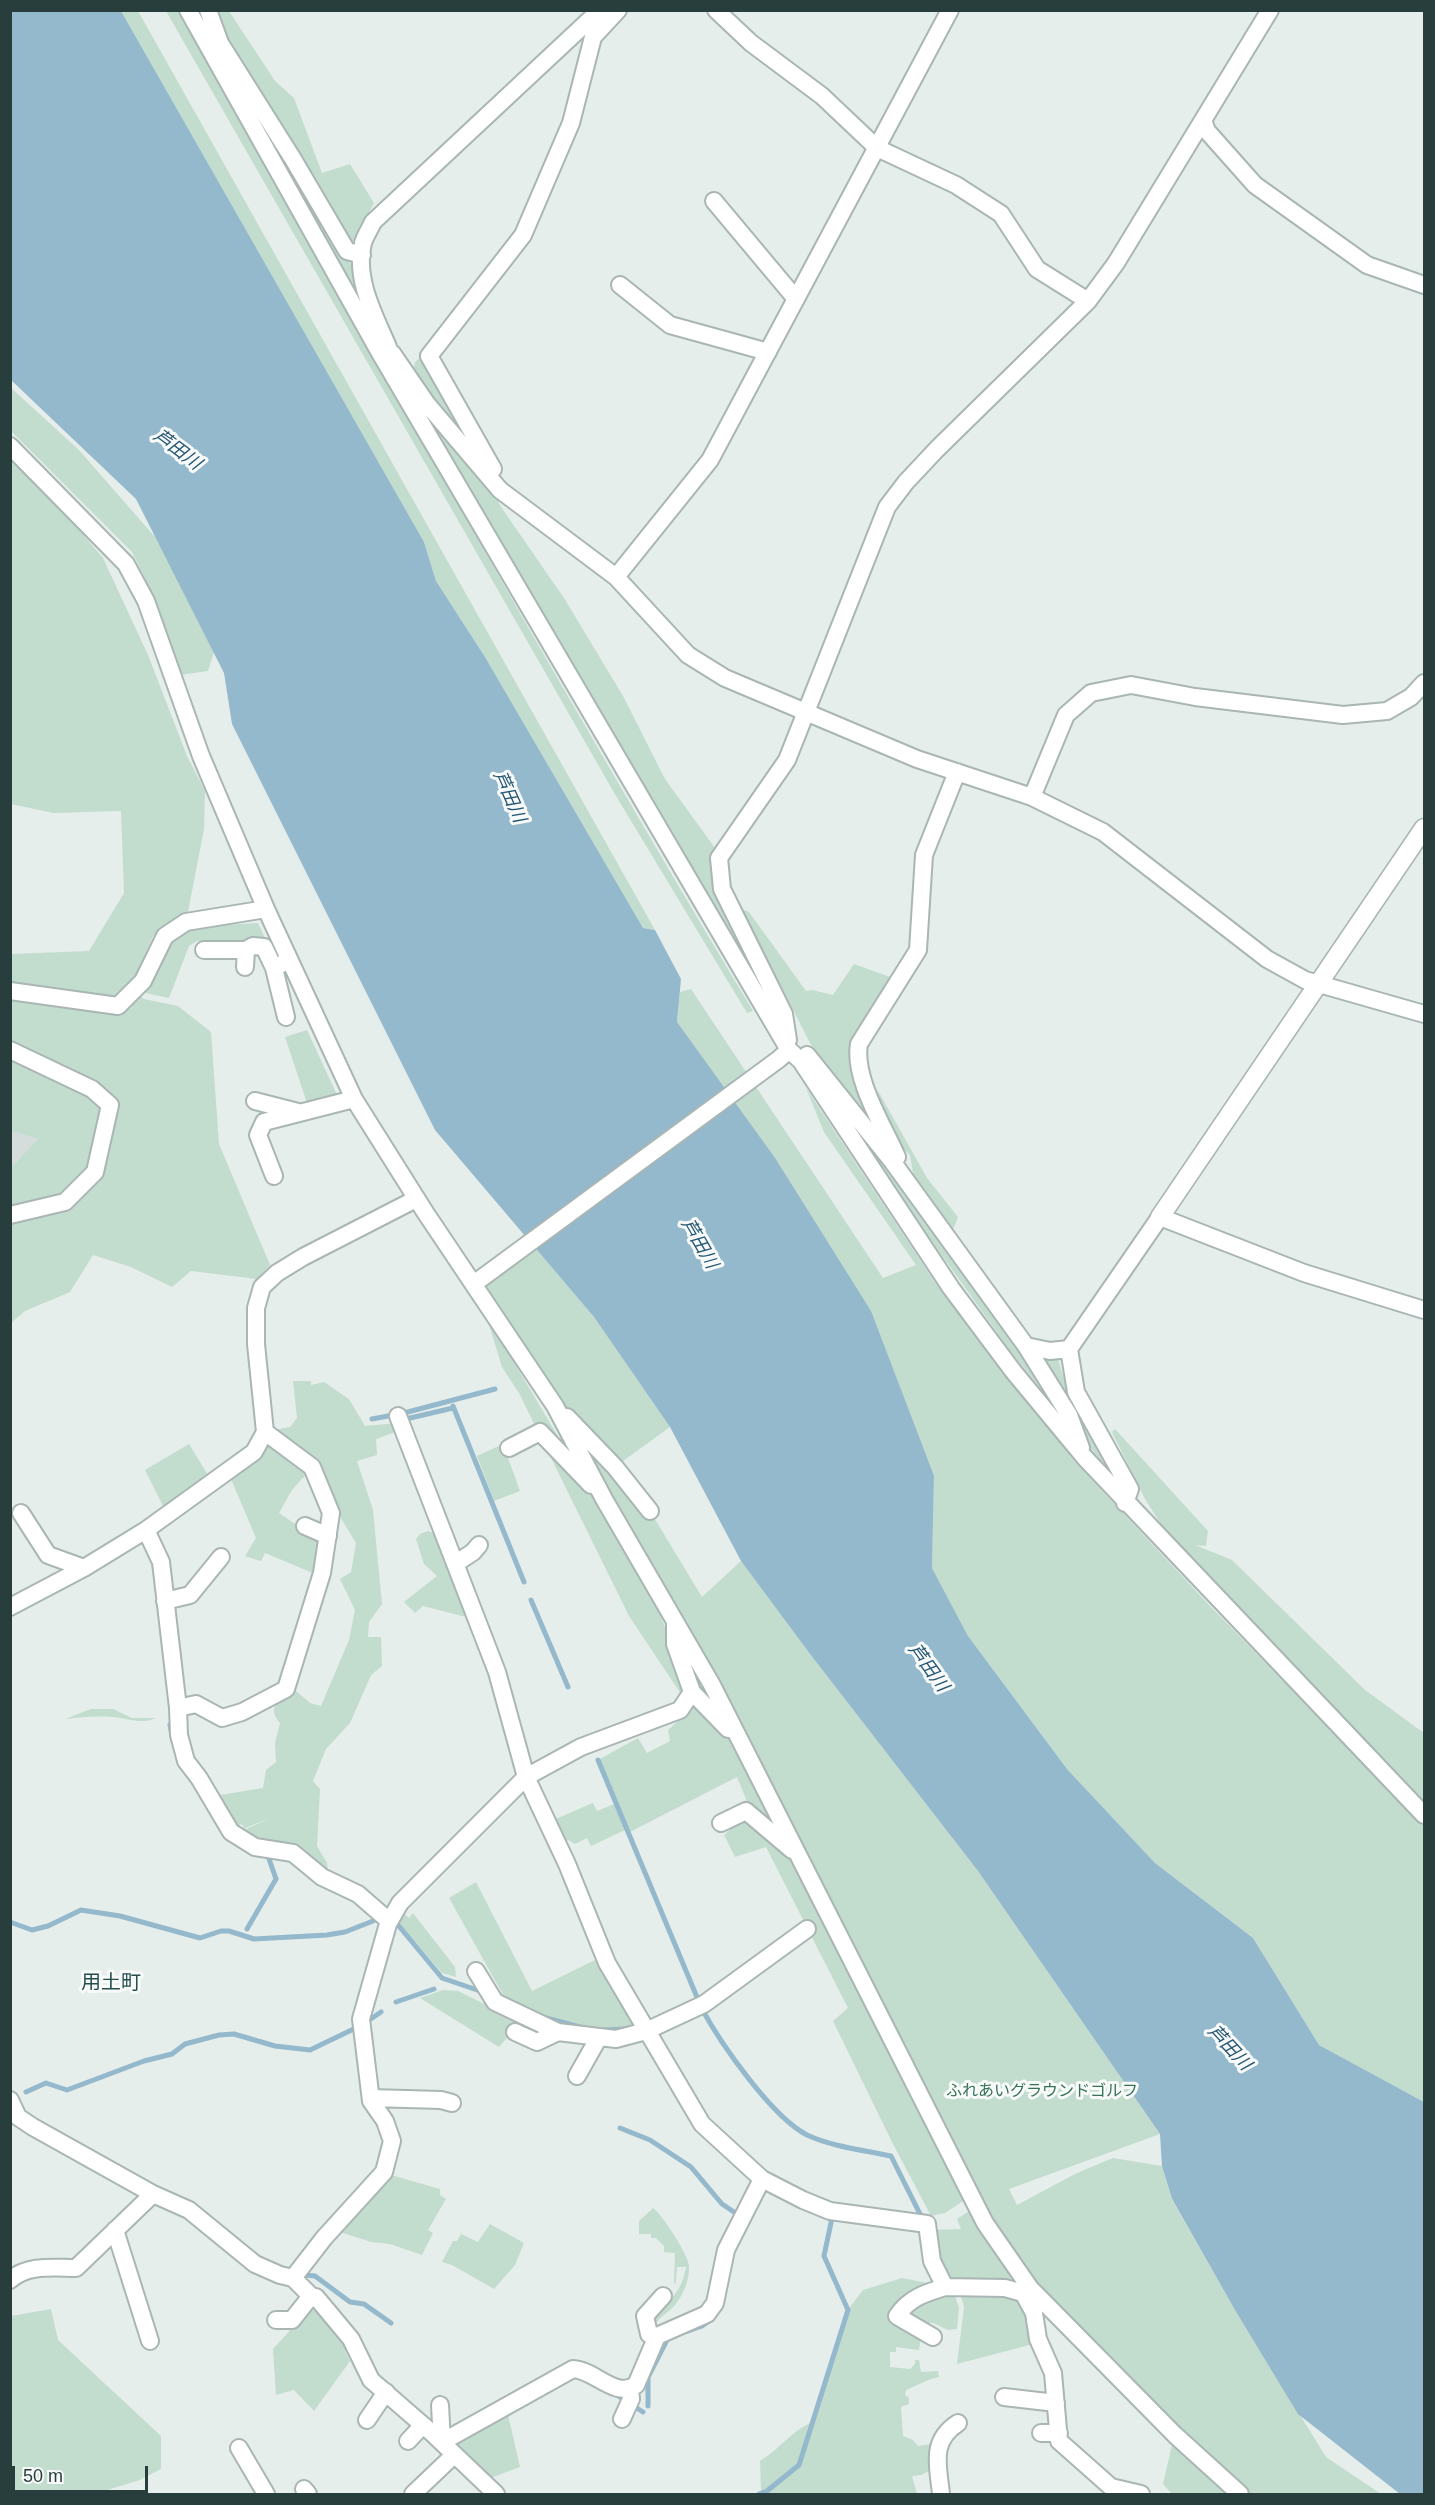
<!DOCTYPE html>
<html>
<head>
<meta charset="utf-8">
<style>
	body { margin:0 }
	#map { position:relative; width:1435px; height:2505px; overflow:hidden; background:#e6eeec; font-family:Helvetica,sans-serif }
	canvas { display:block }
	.frame { position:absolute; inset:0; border:12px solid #273e3d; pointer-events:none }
	.scale { position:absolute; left:12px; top:2466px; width:136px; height:27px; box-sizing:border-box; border:3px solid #273e3d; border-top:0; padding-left:8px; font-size:18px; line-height:21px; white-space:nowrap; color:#273e3d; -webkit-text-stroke:4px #f7faf9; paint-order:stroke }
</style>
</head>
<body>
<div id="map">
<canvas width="1435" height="2505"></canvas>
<div class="frame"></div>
<div class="scale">50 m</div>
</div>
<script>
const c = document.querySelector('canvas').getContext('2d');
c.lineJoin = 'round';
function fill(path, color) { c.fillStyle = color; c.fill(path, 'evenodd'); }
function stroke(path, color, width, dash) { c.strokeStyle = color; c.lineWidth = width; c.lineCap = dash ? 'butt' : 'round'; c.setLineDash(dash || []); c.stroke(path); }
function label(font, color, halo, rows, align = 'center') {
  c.font = font + ' Helvetica,"Noto Sans JP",sans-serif'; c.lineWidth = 6; c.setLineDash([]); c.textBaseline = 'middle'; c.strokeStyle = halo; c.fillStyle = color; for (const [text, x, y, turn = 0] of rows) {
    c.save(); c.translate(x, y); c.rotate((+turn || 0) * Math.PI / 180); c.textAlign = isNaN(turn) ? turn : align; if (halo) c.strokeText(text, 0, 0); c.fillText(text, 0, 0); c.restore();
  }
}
fill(new Path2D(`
	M11 1131 38 1139 11 1169Z`), '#d4dddb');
fill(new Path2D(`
	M121 11H138L655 930 643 928 485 657 436 581 424 542Z
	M166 11H179C368 345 555 681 753 1011L747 1013 616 796Z
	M217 11H229L275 81 294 98 322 173 350 164 374 203 352 243 224 31Z
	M232 79 357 274 375 327Z
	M422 356 501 507 564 598 623 696 665 779 715 848 719 891 769 998 609 732 409 391 415 362Z
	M10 387 79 450 155 537 215 649 208 671 180 675 148 584 132 552 11 431Z
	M11 460 68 517 103 558 148 655 187 756 205 791 204 829 186 922 153 936 130 987 144 999 178 1006 211 1032 219 1144 270 1265 257 1279 191 1271 172 1287 131 1267 93 1255 70 1292 25 1311 11 1323 10 1169 38 1139 11 1131V954L89 951 124 893 121 811 53 813 11 804Z
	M742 909 749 912 806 991 812 990 833 995 854 964 893 978 854 1038 885 1146 810 1043Z
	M258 923 265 938 250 939 235 944 197 941 189 946 169 998 141 992 172 937 207 926Z
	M691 989 883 1278 916 1265 824 1132 806 1088 934 1281 1074 1461 1211 1607 1424 1826V2102L1319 2045 1253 1938 1155 1863 1067 1769 968 1636 932 1568 934 1476 677 1022 680 992Z
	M307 1030 337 1095 307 1103 285 1037Z
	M812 1064 1021 1347 1058 1359 1063 1376 1118 1481 1014 1356 880 1169Z
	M877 1089 927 1178 958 1217 952 1232 915 1185 910 1155C892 1140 883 1111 877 1089Z
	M531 1243 594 1317 670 1427 615 1467 650 1511 702 1597 741 1561 810 1654 978 1871 1160 2134 1009 2189 1017 2205 1077 2173 1113 2158 1162 2166 1172 2200 1235 2310 1326 2457 1381 2494H1242L1030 2288 871 2017 952 2176 966 2199 945 2213 931 2216 892 2142 833 2021 848 2008 766 1847 735 1857 724 1835 743 1819 755 1821 737 1777 628 1833 598 1760 638 1738 647 1753 670 1741 668 1730 689 1711 692 1692 675 1621 560 1405 486 1285Z
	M486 1315 656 1602 687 1690 683 1697 629 1616 519 1393 502 1367Z
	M293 1381H311V1385L324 1382 349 1399 365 1426 397 1423 398 1431 376 1439 377 1455 357 1461 373 1510 382 1604 369 1622 368 1637H381L382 1666 371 1675 350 1723 326 1749 313 1781 320 1789 317 1846 327 1863 329 1877 255 1841 242 1831 272 1817 243 1829 244 1826 241 1824 235 1829 214 1796 263 1788 266 1770 276 1762 275 1743 280 1723C265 1707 281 1696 296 1691L310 1703 321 1706 349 1640 355 1610 340 1579 351 1572 356 1543 336 1510 274 1430 290 1427 297 1418Z
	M1115 1429 1208 1531 1206 1546 1195 1545 1232 1560 1365 1690 1424 1733V1804L1167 1534 1145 1499 1112 1432Z
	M275 1443 308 1472 292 1490 279 1513 304 1530 323 1538 315 1574 265 1553 261 1561 245 1556 256 1538 231 1479 260 1458 265 1448Z
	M189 1444 208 1475 163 1506 145 1470Z
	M503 1444 520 1491 494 1501 477 1456Z
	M428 1531 436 1534 472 1614 466 1617 423 1606 415 1613 404 1602 437 1576 424 1564 416 1539 420 1534Z
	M91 1709H113L132 1718H155C142 1725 126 1718 113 1717 97 1716 81 1717 65 1719Z
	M537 1778 556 1819 590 1804 593 1803 597 1811 614 1804 625 1830 591 1846 587 1838 575 1844 568 1840 560 1843 533 1782Z
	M476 1882 532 1991 595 1960 597 1966 604 1964 636 2024H631L632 2028 594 2029 551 2018 506 2000 449 1898Z
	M403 1913 409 1918 413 1913 455 1967 456 1977 442 1973 398 1922Z
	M443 1990 458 1991 521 2022 499 2047 420 1998Z
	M391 2175 440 2189V2195L446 2199 428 2230 433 2233 422 2255 390 2244 371 2242 337 2231 385 2178Z
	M653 2208C662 2214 689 2256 689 2266 690 2279 683 2295 675 2305 668 2314 657 2317 654 2328L653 2316C670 2302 683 2289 686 2267H677L676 2282 674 2284 675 2253 664 2252V2246L656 2238H651V2234H639V2221Z
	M971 2210 1011 2276 1009 2283H973L947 2278 940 2265 933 2230 961 2229 957 2219Z
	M490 2224 524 2243 515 2265 494 2289 452 2265 442 2262 453 2241H457L461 2234 478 2242Z
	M902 2278 938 2285 898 2306 921 2336 919 2350 896 2347V2352H890V2367L910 2369 915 2364V2360H919L921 2372 938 2371 939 2377C926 2380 918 2385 906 2390L905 2395 909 2398V2404L901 2407 903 2436 913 2440 918 2446 930 2444 933 2450V2469L921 2475 912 2476 917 2494H767L761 2491 760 2461C779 2450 791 2431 811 2423L847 2311 863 2290Z
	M959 2289 1019 2299 1030 2312 1037 2343 957 2364 964 2307Z
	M954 2293 959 2308 957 2329 948 2330 933 2323H914L906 2309 919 2299Z
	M310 2308 326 2318 349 2346 345 2351 350 2361 314 2411 294 2390 276 2395 273 2349Z
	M51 2309 58 2340 161 2436V2469L140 2480 94 2494H11V2316Z
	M508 2415 520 2467 488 2479 456 2449 458 2443Z
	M1172 2445 1228 2494H1172L1163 2484Z`), '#c2dcce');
fill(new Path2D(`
	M10 11H121L424 542 436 581 485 657 643 928 655 930 681 979 677 1022 775 1158 871 1311 934 1476 932 1568 968 1636 1067 1769 1155 1863 1253 1938 1319 2045 1424 2102V2494H1400L1298 2414 1235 2310 1172 2199 1162 2166 1160 2134 978 1871 810 1654 741 1561 670 1427 594 1317 435 1130 232 724 224 673 136 499 11 380Z`), '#94b8cc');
stroke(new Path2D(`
	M453 1406 524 1582
	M372 1419 404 1413 495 1389
	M407 1422 406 1419 453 1408
	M531 1600 568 1687
	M170 1725 173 1741
	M598 1760 699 2002
	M10 1922 32 1930 48 1926 81 1910 120 1916 200 1938 221 1931H229L254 1939 327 1935 345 1932 373 1921
	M398 1925 442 1978 483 1992
	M247 1929 276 1879 267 1853
	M396 2002 434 1989
	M702 2009C721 2044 772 2117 807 2135 833 2147 863 2150 891 2156L922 2218
	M546 2018 580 2027
	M604 2030 625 2029
	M26 2092 46 2083 67 2090 144 2061 172 2054 185 2044 219 2035 234 2034 275 2046 310 2050 362 2025 381 2012
	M620 2128 650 2140 691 2167 722 2204 734 2212
	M305 2275 315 2276 350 2302 364 2304 391 2323
	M688 2331 702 2326 709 2321
	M615 2394 643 2412
	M648 2406V2377L668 2338
	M759 2494 767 2491 799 2465 848 2310 824 2256 832 2218`), '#94b8cc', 5);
const minor = new Path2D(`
	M188 10 380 353 789 1050 801 1061 951 1288 1013 1371 1085 1458 1424 1815
	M208 10 220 43 293 159 347 251 362 255
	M716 10 751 43 822 96 877 148 956 185 1001 214 1037 269 1088 301
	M1203 120 1207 131 1255 185 1367 265 1424 285
	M714 201 796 299
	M620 285 670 325 768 352
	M383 351 388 347C375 316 354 279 363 243 365 236 370 229 373 222L600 10
	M392 353 427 404 500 490 616 577 688 655 725 678 917 759 1032 797 1103 832 1267 959 1305 980 1424 1014
	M10 446 126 564 146 601 201 756 266 909 354 1099 425 1212 555 1406 604 1499 712 1685 985 2223 1030 2288 1175 2435 1240 2494
	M493 469 429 356 523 235 571 123 593 37 618 10
	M616 577 710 460 950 10
	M1032 797 1066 715 1091 693 1131 685 1195 697 1343 715 1387 711 1411 697 1424 683
	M204 950H246L253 946 264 947 274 968 289 960
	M245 967 246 950
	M274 968 286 1017
	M10 991 118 1006 143 981 165 936 186 922 266 909
	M788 1040 784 1014 722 889 719 858 787 760 887 507 906 482 937 449 1088 301 1116 263 1270 10
	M10 1050 92 1089 110 1105 95 1172 65 1202 10 1215
	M807 1055 892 1161 1026 1346 1069 1415 1081 1448
	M255 1101 298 1112
	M897 1157C883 1125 853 1078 859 1044L918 950 924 855 957 772
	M274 1176 258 1135 264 1122 354 1099
	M475 1283 779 1059 789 1050
	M1026 1346 1050 1351 1069 1349
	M398 1416 497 1672 526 1777 567 1864 607 1963 702 2124 762 2179 803 2200 830 2211 927 2224 932 2261 945 2287 1005 2288 1023 2293
	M567 1417 615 1467 650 1511
	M509 1448 540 1432 591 1485
	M1125 1503 1130 1489 1076 1392 1069 1349 1160 1217 1304 1273 1424 1310
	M21 1513 48 1555 84 1568
	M305 1526 328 1536
	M146 1530 161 1562 178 1708 196 1704 222 1718 242 1712 286 1689 322 1573 331 1513 312 1467 265 1432
	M455 1564 473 1552 479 1545
	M165 1601 190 1595 221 1557
	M10 1607 84 1568 146 1530 254 1452 265 1432 256 1344V1308L262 1287 277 1273 303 1257 416 1199
	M675 1622V1644L692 1692 728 1729H731
	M178 1708 179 1735 186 1761 199 1778 231 1832 255 1847 293 1853 322 1877 358 1894 389 1921
	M721 1823 746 1811 792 1850
	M476 1971 495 2002 558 2032
	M515 2032 537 2042 558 2032 616 2039 646 2031 704 2004 807 1929
	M577 2076 599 2037
	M371 2098 441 2100 452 2103
	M10 2100 18 2117 33 2127 153 2194 189 2210 255 2264 280 2275 293 2278 311 2296 316 2297 351 2339 371 2380 432 2433 496 2494
	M115 2230 150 2341
	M293 2278 324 2238 384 2172 392 2141 385 2121 371 2101 361 2019 388 1924 400 1903 526 1777 581 1747 680 1710 692 1692
	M10 2280C28 2264 54 2268 76 2268L153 2194
	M1030 2288 1023 2293 1034 2313 1038 2339 1053 2373 1059 2441 1111 2487 1141 2494
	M276 2320H292L311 2296
	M657 2336 649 2334 645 2316 663 2296
	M933 2337 897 2316C909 2298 925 2293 945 2287
	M1004 2397 1056 2403
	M440 2405 442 2442 573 2369C595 2370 615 2399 636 2385L657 2336 707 2314 715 2303 726 2250 762 2179
	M622 2419 631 2399 630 2389
	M367 2420 386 2392
	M1041 2433H1059
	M408 2441 423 2425
	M239 2448 266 2494
	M304 2489 308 2494
	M413 2494 454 2455
	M941 2494C938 2465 930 2441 958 2423`);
const tertiary = new Path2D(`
	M1160 1217 1424 828`);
stroke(minor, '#a9b6b4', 20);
stroke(tertiary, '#a9b6b4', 21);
stroke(minor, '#fff', 16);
stroke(tertiary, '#fff', 18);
label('16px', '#357159', '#f7faf9', [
	["ふれあいグラウンドゴルフ",1042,2092]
]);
label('italic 18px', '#265775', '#f7faf9', [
	["芦田川",177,450,37],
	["芦田川",509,797,66],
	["芦田川",699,1244,60],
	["芦田川",928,1668,54],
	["芦田川",1229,2048,47]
]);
label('20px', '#244f4d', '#f7faf9', [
	["用土町",111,1983]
]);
</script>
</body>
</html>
